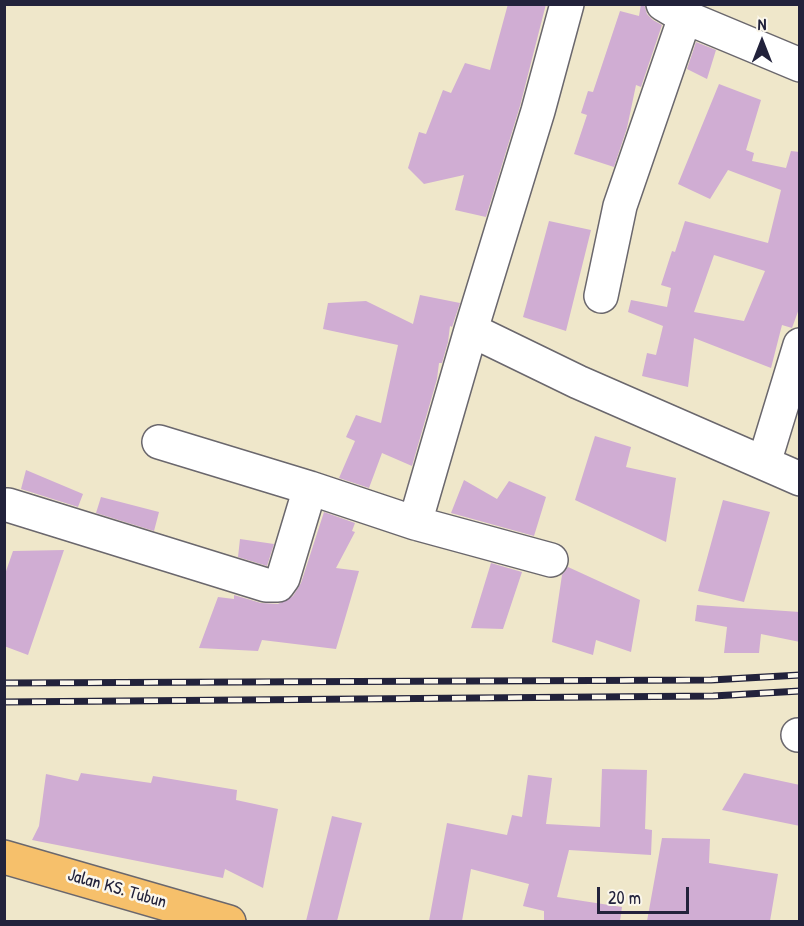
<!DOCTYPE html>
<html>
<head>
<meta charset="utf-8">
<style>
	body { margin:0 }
	#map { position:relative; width:804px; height:926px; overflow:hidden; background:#efe7ca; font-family:"Patrick Hand",sans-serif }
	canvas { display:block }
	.frame { position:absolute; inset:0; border:6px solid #22223b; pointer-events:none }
	.north { position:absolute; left:732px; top:12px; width:60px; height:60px; -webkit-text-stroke:4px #fbf7ec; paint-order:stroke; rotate:0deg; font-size:16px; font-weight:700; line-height:24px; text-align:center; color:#22223b }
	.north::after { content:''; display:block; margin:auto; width:21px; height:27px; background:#22223b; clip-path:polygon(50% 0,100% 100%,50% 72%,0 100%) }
	.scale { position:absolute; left:597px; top:887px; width:92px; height:27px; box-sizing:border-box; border:3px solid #22223b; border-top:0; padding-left:8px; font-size:18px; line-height:21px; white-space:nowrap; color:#22223b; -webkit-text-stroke:4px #fbf7ec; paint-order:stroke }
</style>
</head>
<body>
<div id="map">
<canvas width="804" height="926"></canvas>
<div class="frame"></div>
<div class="north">N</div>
<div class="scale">20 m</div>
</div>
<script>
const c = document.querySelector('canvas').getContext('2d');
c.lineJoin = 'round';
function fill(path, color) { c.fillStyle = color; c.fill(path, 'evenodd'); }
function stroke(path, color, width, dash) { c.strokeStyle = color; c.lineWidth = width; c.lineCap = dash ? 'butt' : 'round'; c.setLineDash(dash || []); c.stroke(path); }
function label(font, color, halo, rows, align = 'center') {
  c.font = font + ' "Patrick Hand",sans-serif'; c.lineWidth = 5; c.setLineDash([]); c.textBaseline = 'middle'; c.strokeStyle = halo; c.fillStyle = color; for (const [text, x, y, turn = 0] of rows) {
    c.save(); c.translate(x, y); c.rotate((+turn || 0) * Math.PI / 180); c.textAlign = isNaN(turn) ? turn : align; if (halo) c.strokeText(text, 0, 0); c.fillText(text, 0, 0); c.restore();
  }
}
fill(new Path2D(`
	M508 4H546L520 106 486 217 455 210 464 175 424 184 408 168 419 132 426 134 443 90 451 93 465 63 490 70Z
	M641 4H644L647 14 653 20 662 25 641 87 636 85 627 128 614 167 574 154 587 115 581 113 588 91 593 92 620 11 639 16Z
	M696 42 716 50 707 79 687 69Z
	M719 84 761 100 746 150 754 153 752 161 786 168 791 151 800 152V306L792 328 782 325 771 368 694 338 688 387 642 376 647 353 656 355 663 326 628 312 631 300 667 307 671 288 661 285 672 251 675 252 685 221 768 243 781 190 728 170 710 199 678 184ZM714 255 765 271 744 321 694 312Z
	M549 221 591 230 566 331 523 317Z
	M420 295 460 303 452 327 450 326 448 342 442 363H439L437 379 412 466 382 453 369 488 339 478 355 441 346 437 356 415 381 423 398 345 323 329 328 303 366 301 413 324Z
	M595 436 631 447 626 467 676 478 666 542 575 500Z
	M26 470 83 494 78 507 21 489Z
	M464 480 497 499 509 481 546 497 534 536 451 513Z
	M101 497 159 512 154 531 96 513Z
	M723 500 770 512 744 602 698 591Z
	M324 512 355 523 352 531 355 532 336 568 359 571 336 649 262 640 258 651 199 648 218 597 234 599V595L261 603 278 604 293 596 301 583Z
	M240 539 274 544 267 566 238 557Z
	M64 550 28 655 4 646V577L13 551Z
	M491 563 522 572 503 629 471 628Z
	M568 567 640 600 631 652 596 640 593 655 552 642 562 575Z
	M697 605 800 612V642L761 634 759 653H724L727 627 695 621Z
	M602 769 647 770 645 829 652 830 651 855 569 850 557 897 622 907 620 921H544V911L523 906 529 884 471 869 462 921H429L447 823 507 835 512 815 522 817 528 775 552 778 546 824 600 827Z
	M81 773 151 783 153 776 237 790 236 800 278 809 263 888 225 869 223 878 32 840 39 826 46 774 78 781Z
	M744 773 800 785V826L722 810Z
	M332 816 362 823 337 921H306Z
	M662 838 710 839 709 863 778 874 770 921H647Z`), '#d0add3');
const minor = new Path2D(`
	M567 4 538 111 471 330 578 382 800 479
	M663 4 685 17 800 65
	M601 296 620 206 685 17
	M159 442 310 488
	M764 463 800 345
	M8 505 266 585H278L283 578 310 488 415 523 471 330
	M415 523 551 560
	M798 735H800`);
const major = new Path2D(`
	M4 857 229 922`);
stroke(minor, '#6a676d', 36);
stroke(major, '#6a676d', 36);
stroke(minor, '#fff', 33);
stroke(major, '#f6c06b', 33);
const rail = new Path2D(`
	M4 683 711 680 800 675
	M4 702 713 696 800 691`);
stroke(rail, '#22223b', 7);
stroke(rail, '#fbf7ec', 4.5, [14]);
label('18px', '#22223b', '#fbf7ec', [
	["Jalan KS. Tubun",117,889,16]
]);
</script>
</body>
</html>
